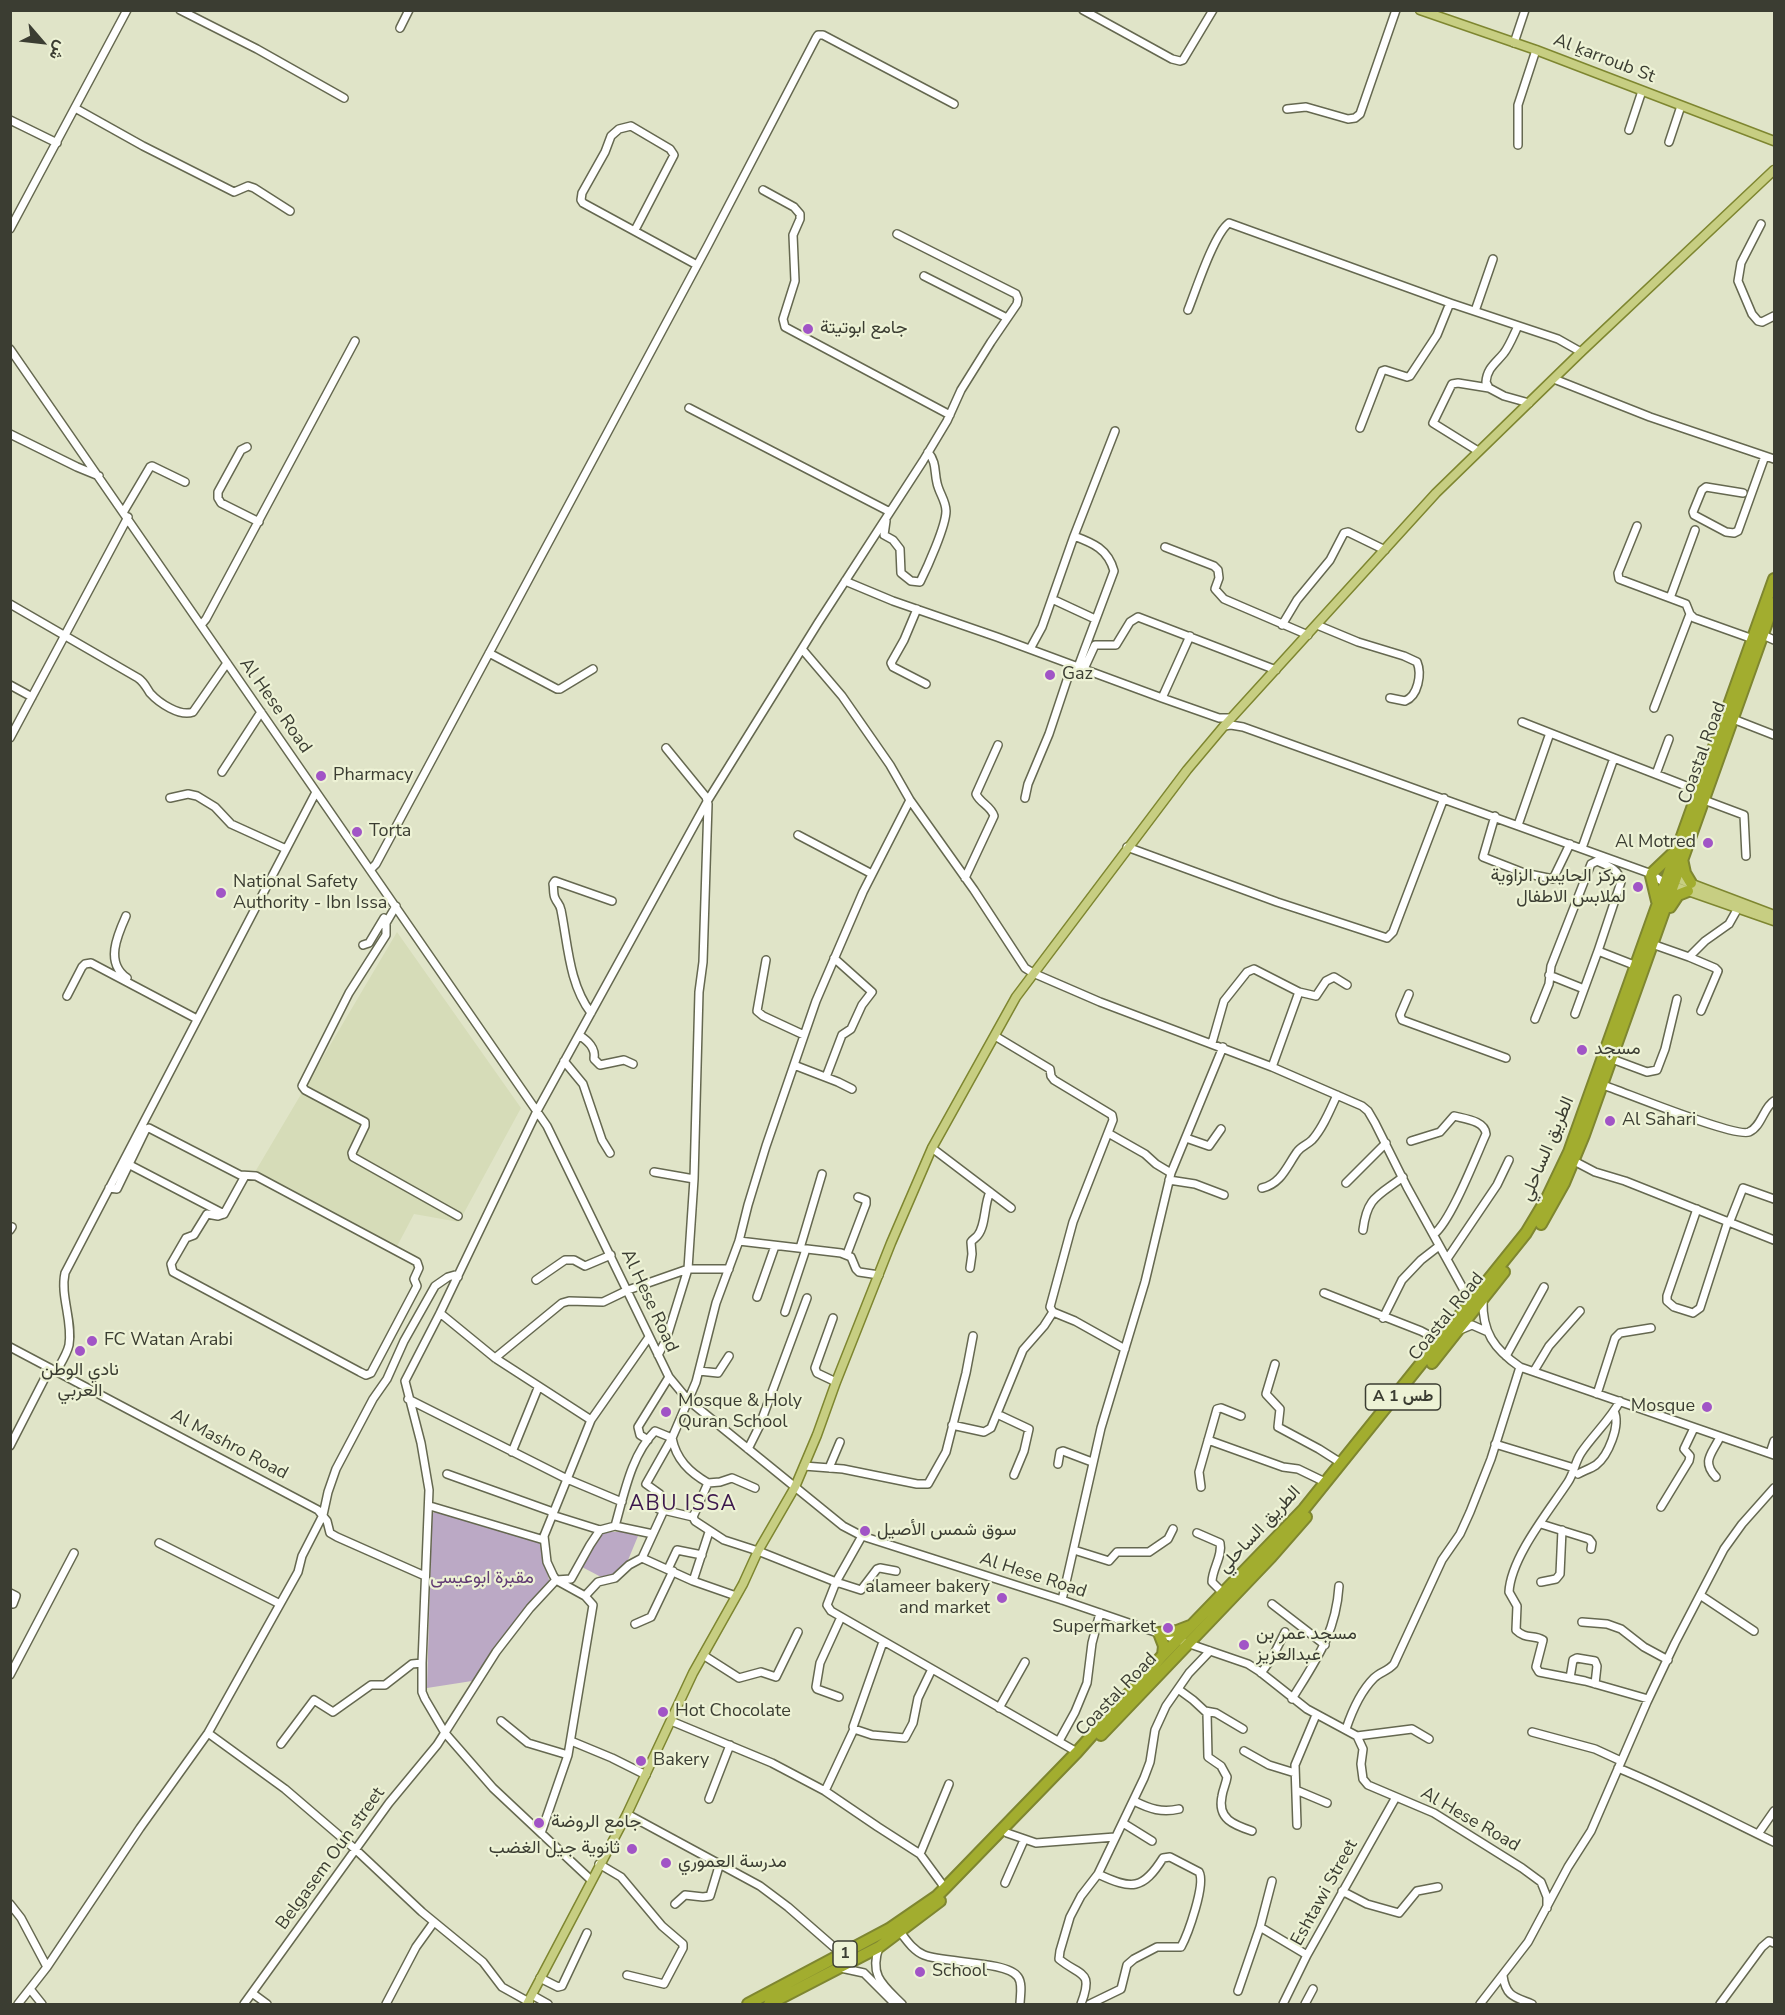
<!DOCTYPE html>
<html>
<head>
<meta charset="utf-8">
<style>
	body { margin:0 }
	#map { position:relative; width:1785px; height:2015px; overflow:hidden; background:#e0e4c8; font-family:"Nunito Sans",Vazirmatn,sans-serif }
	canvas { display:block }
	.frame { position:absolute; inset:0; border:12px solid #3b3d32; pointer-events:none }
	.north { position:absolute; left:12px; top:12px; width:60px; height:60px; -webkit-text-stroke:4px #edf2d5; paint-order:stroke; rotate:118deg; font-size:16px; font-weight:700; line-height:24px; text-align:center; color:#3b3d32 }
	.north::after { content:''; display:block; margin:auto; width:21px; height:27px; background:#3b3d32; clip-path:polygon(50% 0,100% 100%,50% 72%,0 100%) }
</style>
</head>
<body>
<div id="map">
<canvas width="1785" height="2015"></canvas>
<div class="frame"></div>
<div class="north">ش</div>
</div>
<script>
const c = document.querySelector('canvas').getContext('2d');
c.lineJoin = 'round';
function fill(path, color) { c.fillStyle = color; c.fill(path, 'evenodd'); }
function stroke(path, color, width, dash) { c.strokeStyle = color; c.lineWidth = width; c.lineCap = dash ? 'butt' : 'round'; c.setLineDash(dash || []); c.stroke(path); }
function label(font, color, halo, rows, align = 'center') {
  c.font = font + ' "Nunito Sans",Vazirmatn,sans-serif'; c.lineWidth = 4.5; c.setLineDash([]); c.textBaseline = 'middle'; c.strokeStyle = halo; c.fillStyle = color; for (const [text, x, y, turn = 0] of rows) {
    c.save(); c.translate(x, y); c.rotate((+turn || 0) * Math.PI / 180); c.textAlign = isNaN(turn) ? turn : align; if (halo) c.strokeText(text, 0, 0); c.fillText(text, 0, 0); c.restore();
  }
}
fill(new Path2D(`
	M397 932 521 1108 459 1222 414 1214 394 1252 255 1172Z`), '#d6dcb8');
fill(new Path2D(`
	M436 1511 539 1542 543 1545 545 1566 550 1583 513 1624 472 1681 427 1688 432 1514Z
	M611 1532H627L638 1536 626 1565 612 1578H603L582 1567 601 1534Z`), '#bba9c5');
const minor = new Path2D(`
	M180 10 257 49 344 98
	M1083 10 1172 59 1180 61 1183 60 1213 10
	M400 28 409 10
	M1514 43 1525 10
	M75 108 143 146 234 192 248 186 254 188 290 211
	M1287 109 1306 107 1348 119 1355 118 1360 114 1396 10
	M10 120 57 143
	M1629 130 1642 91
	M1669 142 1681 106
	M1518 145V105L1536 50
	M763 190 794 207 800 214V219L793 235 795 281 783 319 785 327 950 415
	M1761 224 1741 263 1738 281 1752 314 1758 321 1762 322 1774 316
	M10 229 127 10
	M635 230 674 155 670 149 631 126 619 129 611 136 605 152 582 193 581 200 583 203 697 265
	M924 276 1007 318
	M1188 310C1196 290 1214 234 1229 223L1450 303 1558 339 1581 352
	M1475 311 1493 259
	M10 349 547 1126 669 1377 688 1400 843 1526 862 1536 1062 1600 1248 1664 1259 1671 1307 1709 1357 1736 1363 1749 1361 1764 1363 1779 1368 1785 1434 1813 1522 1868 1541 1882 1547 1897V1908
	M1554 379 1650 417 1774 459
	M1489 388 1486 382C1487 368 1496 363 1504 353 1510 345 1514 334 1518 326
	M689 408 890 512
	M1360 428 1382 371 1385 370 1407 377 1410 376 1437 335 1450 303
	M10 434 77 467 99 476
	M247 447 241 450 218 492V498L221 503 259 522
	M1478 451 1433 423 1452 384 1458 383 1489 388 1504 396 1529 403
	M1743 493 1706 487 1702 490 1693 512 1694 515 1726 532 1734 533 1738 531 1765 456
	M124 511 150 467 152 466 185 482
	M886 521 884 535 893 540 900 549 901 573 911 581 920 582C927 568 946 526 946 511 946 501 939 493 937 483 934 471 937 463 928 452
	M1637 526 1618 573 1619 579 1686 604 1690 614 1694 618 1753 639
	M1165 547 1214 566 1218 570 1219 578 1215 589 1224 599 1308 635
	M845 581 893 601 997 637 1162 698 1219 718H1231
	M1670 598 1695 530
	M1052 599 1095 619
	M10 604 138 678C144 682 146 687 150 693 159 703 180 717 193 712L227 663
	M917 609 904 640 891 663 893 667 926 684
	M201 625 206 619 355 341
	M1282 625 1297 600 1330 560 1344 533 1348 532 1385 550
	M1317 625 1358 642 1404 656 1417 662C1422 674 1418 696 1405 701L1390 698
	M1763 635 1774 640
	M802 649 842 696 890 765 910 800 974 890 1025 968 1033 973 1100 1002 1272 1067 1362 1106 1368 1111 1375 1123 1407 1187 1471 1303
	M1030 649 1042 627 1074 536
	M489 653 557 689H560L593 669
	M1078 667 1114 571C1108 549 1093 543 1074 536L1115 431
	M1084 669 1095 645H1116L1130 622 1138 617 1276 670
	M10 685 32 697
	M1162 698 1190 636
	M1654 708 1690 614
	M1733 719 1774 735
	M1522 722 1614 758 1582 848
	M1224 726 1231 725 1243 727 1649 873 1665 883
	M10 738 128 517
	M1614 758 1699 791
	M222 772 261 712
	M1656 774 1669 739
	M170 798 188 794 197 796 215 807 231 824 286 849
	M1025 798 1028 784 1049 734 1072 665
	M1704 800 1744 815 1746 856
	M1495 816 1483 857 1524 873 1553 879 1570 844
	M1518 825 1550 733
	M798 835 872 874
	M1127 847 1277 902 1387 938 1393 932 1444 798
	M371 869 376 864 708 245 816 38 818 35H823L954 104
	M965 878 994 816C991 806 980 803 976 794L998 745
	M396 906 386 923V935L349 993 302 1086 305 1090 365 1122V1126L352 1153 353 1157 458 1216
	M126 916C117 936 105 963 127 978
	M1652 944 1689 957 1705 941 1729 924 1738 908
	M363 945 369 943 384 918
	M1689 957 1715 968 1718 971 1701 1011
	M766 960 757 1011 763 1016 804 1035
	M1549 975 1584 989
	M1299 992 1316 996 1326 981 1334 977 1347 985
	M1409 994 1400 1015 1402 1020 1506 1058
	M67 996 82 967 85 964 91 963 197 1019
	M591 1013C569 984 568 945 561 910 560 904 557 903 555 898 553 894 554 888 553 884L555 881 612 901
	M1575 1014 1598 951
	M1535 1019 1549 984 1551 966 1591 864 1597 861C1608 866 1619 869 1621 882L1598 951 1634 965
	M579 1035C588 1041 596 1048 594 1059L600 1065 624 1060 633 1064
	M995 1036 1050 1069 1051 1076 1054 1080 1112 1115 1113 1120 1073 1222 1050 1307 1053 1312 1075 1321 1125 1349
	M1212 1043 1224 1001 1247 972 1254 969 1299 992 1272 1067
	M1612 1059 1647 1072 1657 1070 1665 1049 1677 999
	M564 1061 583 1084 602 1140 610 1153
	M794 1065 838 1082 852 1089
	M826 1077 842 1035 851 1029 862 1005 872 992 834 958
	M1603 1085C1624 1092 1735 1138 1749 1132 1762 1126 1763 1108 1774 1101
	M1108 1133 1145 1154 1156 1164 1171 1173
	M1186 1138 1209 1146 1221 1129
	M1411 1141 1440 1132 1454 1116C1466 1119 1485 1121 1486 1134 1476 1156 1451 1221 1434 1234
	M932 1148 1011 1208
	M1574 1161 1595 1172 1625 1181 1774 1240
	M128 1164 224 1214
	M654 1172 694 1179
	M1169 1180 1195 1184 1224 1195
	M1346 1183 1386 1143
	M109 1188 117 1189 146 1129 149 1128 240 1175 256 1176 417 1262 419 1268 414 1279 417 1286 371 1373 366 1375 360 1372 173 1272 171 1264 186 1238 194 1235 207 1214 218 1216 224 1214 245 1176
	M1262 1188C1281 1184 1287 1166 1297 1152 1301 1146 1307 1145 1312 1140 1323 1128 1330 1110 1337 1095
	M1697 1209 1667 1296V1301L1674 1307 1693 1313 1700 1308 1728 1221
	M1730 1221 1743 1188 1774 1199
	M10 1230 12 1227
	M1363 1230C1367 1197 1378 1196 1403 1177
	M739 1241 841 1253 851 1257 856 1269 859 1272 879 1275
	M800 1248 822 1174
	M847 1254 866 1204V1200L858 1197
	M1447 1259 1497 1185 1509 1160
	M970 1268 972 1254 971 1242C973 1239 976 1238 978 1235 986 1225 984 1204 990 1192
	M536 1280 565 1260H574L585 1266 611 1255
	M1324 1293 1421 1331 1440 1341
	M757 1297 775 1246
	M1483 1300C1482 1332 1494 1349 1520 1367L1774 1455
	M785 1312 806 1249
	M440 1313 495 1358 591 1420
	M833 1318 815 1368 817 1373 836 1382
	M1383 1318 1402 1280 1421 1260 1439 1246
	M1460 1330 1472 1325 1488 1332
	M10 1347 318 1510 327 1521 330 1533 337 1537 425 1576
	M658 1355 666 1340 688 1269 694 1179 699 992 703 962 708 804 706 797 666 748
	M1506 1356 1544 1287
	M495 1358 562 1303 569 1301 603 1302 628 1290 688 1269H729
	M1275 1364 1266 1394 1280 1409 1278 1427 1319 1449 1341 1463
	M699 1371 718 1373 729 1356
	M1534 1371 1549 1346 1580 1311
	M56 1372C61 1363 67 1354 69 1345 73 1321 60 1296 65 1273L316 792
	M1597 1394 1615 1338 1620 1333 1651 1328
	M408 1399 567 1479 622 1502
	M1620 1401C1610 1420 1593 1435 1581 1453 1575 1462 1574 1473 1568 1482 1549 1511 1511 1557 1509 1592L1517 1606 1516 1630C1526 1640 1533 1634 1543 1640L1536 1667 1539 1672 1585 1681 1648 1699
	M997 1414 1029 1429 1024 1451 1014 1475
	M952 1425 984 1432 991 1428 1023 1350 1044 1326 1053 1312
	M648 1440 640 1435 638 1427 669 1377
	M1208 1440 1283 1467 1298 1469 1325 1482
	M1495 1444 1574 1468
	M10 1446 50 1368
	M748 1449 759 1427 807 1298
	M512 1452 538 1388
	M1770 1453 1774 1441
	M1058 1464 1060 1452 1063 1451 1092 1462
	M804 1466 843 1469 917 1484H928L946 1452 966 1373 973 1336
	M829 1468 840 1442
	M447 1474 553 1512
	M1578 1474C1583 1471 1590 1469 1596 1465 1608 1456 1621 1425 1614 1411
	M1716 1477C1701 1461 1712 1454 1720 1437
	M1201 1487 1199 1472 1217 1409 1221 1408 1241 1416
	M430 1506 544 1540
	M1661 1507 1689 1461 1690 1456 1684 1449 1694 1428
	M552 1515 600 1530 615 1526 653 1534
	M693 1517 708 1483
	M1541 1524 1589 1539 1592 1543 1591 1549
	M615 1526C624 1495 631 1455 655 1431L672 1438C676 1459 689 1472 708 1483L720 1482 732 1478 755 1488
	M1197 1533 1220 1543C1223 1556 1212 1569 1212 1582L1224 1594
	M862 1536 836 1582 827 1605 831 1611 1077 1752
	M159 1543 280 1604
	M1074 1550 1109 1561 1117 1552H1149L1168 1539 1173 1529
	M642 1558 693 1581 736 1596
	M668 1569 677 1550 702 1555
	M896 1571 880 1568 877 1569 861 1590 836 1582 758 1551 724 1540 695 1521 693 1517 659 1509 660 1494 646 1484 672 1438 696 1382 716 1303 739 1241 748 1205 766 1146 816 1001 863 892 910 800
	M693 1581 709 1532
	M1541 1582 1556 1579 1560 1574 1562 1530
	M10 1593 16 1596 13 1604
	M1700 1595 1754 1631
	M585 1596 598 1582 615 1578 629 1565 642 1558 664 1510
	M1062 1600 1101 1428 1145 1282 1171 1173 1223 1047
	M1272 1604 1325 1645
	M1582 1622 1607 1624 1621 1629 1644 1647 1668 1660
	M635 1624 651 1617 673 1571
	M703 1655 739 1678 761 1672 776 1677 798 1632
	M1261 1673 1272 1658 1285 1632
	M10 1675 74 1553
	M1570 1678 1573 1660 1577 1658 1595 1661 1597 1666 1595 1684
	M1178 1689 1193 1700 1207 1713 1208 1757 1221 1766 1227 1777C1226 1784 1223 1789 1222 1796 1217 1819 1234 1825 1252 1831
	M839 1697 817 1689 816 1687 820 1663 841 1617
	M1292 1699C1316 1660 1336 1633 1339 1586
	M999 1708 1025 1662
	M1205 1711 1216 1713 1243 1729
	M501 1721 528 1743 568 1755
	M671 1721 772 1763 825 1791 878 1827 920 1854 945 1888
	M854 1729 872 1735 905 1738 913 1723 918 1698 932 1669
	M1346 1729C1352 1711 1361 1691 1374 1678 1380 1672 1388 1671 1394 1664L1442 1560 1460 1534 1470 1512 1491 1459 1520 1367
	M1532 1732 1595 1749 1621 1761
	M208 1733 285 1789 355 1849 422 1912 483 1962 502 1987 529 2002
	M1357 1736 1412 1729 1429 1739
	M571 1741 612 1758 646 1775
	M1059 1741 1075 1712 1087 1683 1092 1643 1100 1613
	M281 1744 314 1700 333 1712 371 1685H385L412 1664 422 1663
	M1244 1751 1269 1765 1295 1773
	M1618 1768C1672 1790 1722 1817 1774 1842
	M1296 1790 1327 1803
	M825 1791 854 1729 853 1727 883 1642
	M709 1799 730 1745
	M1134 1801C1150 1809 1162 1813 1179 1809
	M627 1814 760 1886 788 1907 843 1955
	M1123 1823 1152 1841
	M1297 1825 1295 1765 1316 1715
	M541 1833 568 1755 593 1605 585 1596 556 1580 553 1575 547 1562 544 1536 591 1420 649 1337
	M1007 1833 1036 1843 1115 1837
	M1758 1834 1774 1811
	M920 1854 949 1784
	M599 1864 621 1877 662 1926 683 1944V1948L664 1984 627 1975
	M591 1880 493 1788 445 1733 425 1699 422 1692V1663L429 1490 421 1443 405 1381 440 1313 537 1111 708 800 818 623 923 461 947 421 961 390 991 342 1017 304 1018 299 1016 294 897 234
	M1005 1883 1024 1840
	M1342 1891 1367 1904 1399 1913 1417 1891 1438 1887
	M10 1904 21 1918 47 1967
	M675 1904 685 1895 703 1897 710 1896 720 1863
	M1260 1927 1272 1881
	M901 1933C907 1941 914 1951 924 1955 943 1963 1008 1961 1018 1977 1023 1984 1020 1997 1020 2004
	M879 1947C869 1976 883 1985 902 2004
	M841 1968 864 1973 895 2004
	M1503 1976C1506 1997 1515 1997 1532 2004
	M540 1978 558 1987 562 1986 587 1933
	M30 1989 42 2004
	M1238 1991 1260 1927 1307 1955
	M252 1993 267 2004
	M532 1995 548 2004
	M18 2004 47 1967 140 1828 208 1733 298 1572 302 1556 323 1515 328 1492 336 1469 373 1399 387 1379 404 1341 435 1286 448 1277 455 1275 458 1277
	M244 2004 389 1803 437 1745 496 1652 530 1608 556 1580 571 1579 590 1545 600 1530
	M386 2004 416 1947 434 1922
	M1081 2004C1094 1970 1081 1977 1059 1959L1060 1951 1070 1917 1081 1896 1098 1874 1144 1778 1150 1762 1155 1730 1166 1706 1189 1673 1210 1651
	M1090 2004 1121 1989 1127 1965 1134 1959 1157 1947H1181C1188 1934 1206 1884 1199 1872L1170 1857 1163 1858C1143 1890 1132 1890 1098 1874
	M1283 2004 1307 1955 1396 1797
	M1305 2004 1313 1989
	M1480 2004 1528 1942 1568 1867 1591 1831 1647 1702 1675 1643 1724 1549 1742 1524 1774 1488
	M1720 2004 1762 1947 1769 1941 1774 1943`);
const major = new Path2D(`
	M1420 10 1536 50 1774 141
	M1671 876 1774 915
	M1668 884 1774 921
	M527 2004 627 1814 693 1673 743 1584 758 1551 795 1487 817 1435 836 1382 891 1243 932 1148 1016 997 1187 770 1224 726 1436 493 1581 352 1774 170`);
const highway = new Path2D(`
	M1682 859 1685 873 1691 883
	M1652 873 1672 854
	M1651 876 1657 901
	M1670 907 1678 895 1688 891
	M1541 1224 1564 1183 1584 1135 1774 603
	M1432 1363 1504 1272
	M1163 1655 1164 1646 1159 1633 1177 1631 1190 1626
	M1101 1735 1271 1557 1306 1517
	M748 2004 889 1929 937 1896 945 1888 1077 1752 1163 1655 1304 1509 1526 1233 1547 1198 1569 1152 1774 579
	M769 2004 879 1947 940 1901`);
stroke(minor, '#656850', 10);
stroke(major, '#7e8630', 11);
stroke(highway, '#7e8630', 14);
stroke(minor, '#fff', 7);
stroke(major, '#c7ce82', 8);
stroke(highway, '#a2ad2f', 10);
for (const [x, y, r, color] of [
	[808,329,6,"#a154c6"],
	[1050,675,6,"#a154c6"],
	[321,776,6,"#a154c6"],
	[357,832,6,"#a154c6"],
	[1708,843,6,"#a154c6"],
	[1638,887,6,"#a154c6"],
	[221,893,6,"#a154c6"],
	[1582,1050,6,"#a154c6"],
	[1610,1121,6,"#a154c6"],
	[92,1341,6,"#a154c6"],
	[80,1351,6,"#a154c6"],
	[1707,1407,6,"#a154c6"],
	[666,1412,6,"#a154c6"],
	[865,1531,6,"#a154c6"],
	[1002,1598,6,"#a154c6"],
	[1168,1628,6,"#a154c6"],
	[1244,1645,6,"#a154c6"],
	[663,1712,6,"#a154c6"],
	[641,1761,6,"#a154c6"],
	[539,1823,6,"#a154c6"],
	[632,1849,6,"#a154c6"],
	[666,1863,6,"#a154c6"],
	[920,1972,6,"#a154c6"]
]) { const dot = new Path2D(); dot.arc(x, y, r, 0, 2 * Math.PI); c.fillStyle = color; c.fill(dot); stroke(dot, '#edf2d5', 2); }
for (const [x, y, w] of [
	[1403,1397,75],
	[845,1954,24]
]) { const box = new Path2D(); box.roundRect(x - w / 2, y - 13, w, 26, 4.5); c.fillStyle = '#edf2d5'; c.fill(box); stroke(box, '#3b3d32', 1.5); }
label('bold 16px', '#3b3d32', null, [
	["A 1 طس",1403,1397],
	["1",845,1954]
]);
label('18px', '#3b3d32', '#edf2d5', [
	["Al ḵarroub St",1604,59,21],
	["Al Hese Road",275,706,55],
	["Coastal Road",1703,753,-70],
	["الطريق الساحلي",1548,1149,-67],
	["Al Hese Road",649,1301,65],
	["Coastal Road",1447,1317,-51],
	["Al Mashro Road",229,1445,28],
	["الطريق الساحلي",1260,1530,-47],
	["Al Hese Road",1033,1576,18],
	["Coastal Road",1117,1695,-46],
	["Al Hese Road",1470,1820,30],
	["Belgasem Oun street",331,1859,-54],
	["Eshtawi Street",1325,1893,-61]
]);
label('18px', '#3b3d32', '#edf2d5', [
	["جامع ابوتيتة",820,329],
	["Gaz",1062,675],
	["Pharmacy",333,776],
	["Torta",369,832],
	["Al Motred",1696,843,"right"],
	["مركز الحايس الزاوية",1626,877,"right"],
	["لملابس الاطفال",1626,898,"right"],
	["National Safety",233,883],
	["Authority - Ibn Issa",233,904],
	["مسجد",1594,1050],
	["Al Sahari",1622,1121],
	["FC Watan Arabi",104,1341],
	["نادي الوطن",80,1371,"center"],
	["العربي",80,1392,"center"],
	["Mosque & Holy",678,1402],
	["Quran School",678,1423],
	["Mosque",1695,1407,"right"],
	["سوق شمس الأصيل",877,1531],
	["alameer bakery",990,1588,"right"],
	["and market",990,1609,"right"],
	["Supermarket",1156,1628,"right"],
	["مسجد عمر بن",1256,1635],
	["عبدالعزيز",1256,1656],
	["Hot Chocolate",675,1712],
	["Bakery",653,1761],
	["جامع الروضة",551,1823],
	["ثانوية جيل الغضب",620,1849,"right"],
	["مدرسة العموري",678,1863],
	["School",932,1972]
], 'left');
label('18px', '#633d75', '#edf2d5', [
	["مقبرة ابوعيسى",482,1579]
]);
c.letterSpacing = '1.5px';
label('21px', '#3c174d', '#edf2d5', [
	["ABU ISSA",683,1505]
]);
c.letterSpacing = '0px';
</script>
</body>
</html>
